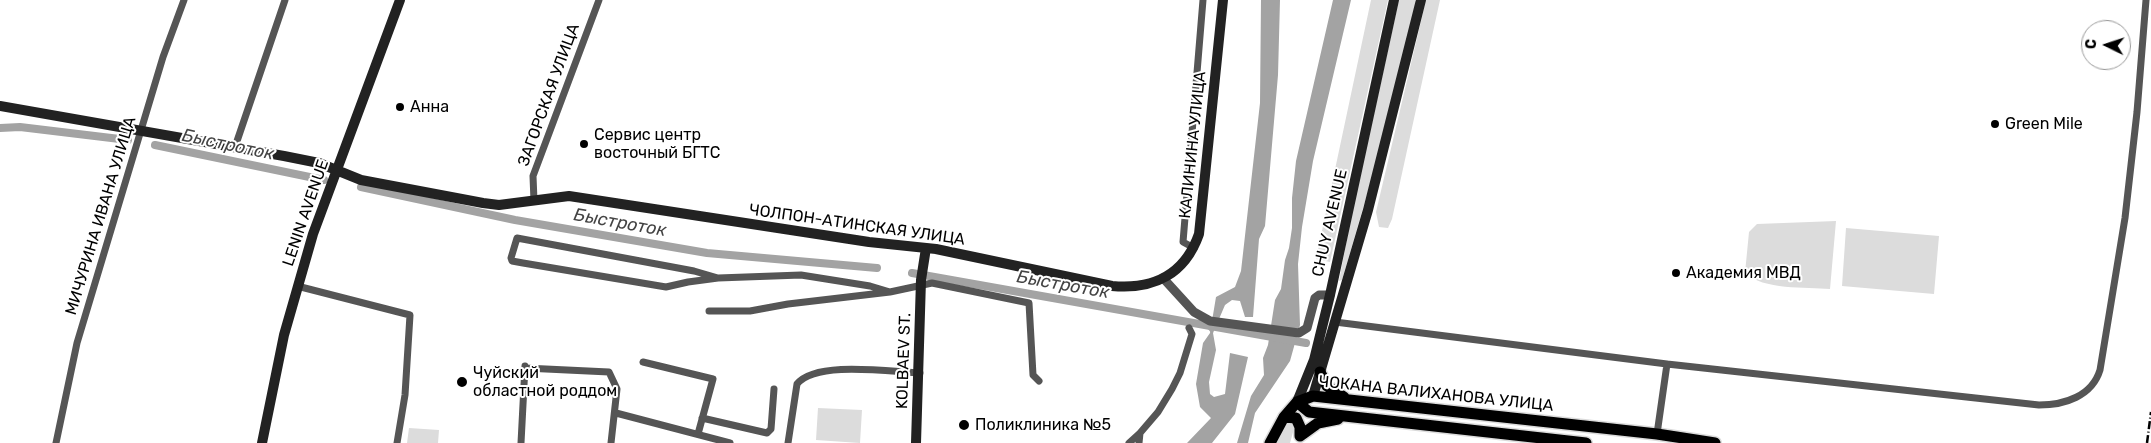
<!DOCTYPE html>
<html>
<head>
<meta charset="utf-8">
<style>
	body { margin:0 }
	#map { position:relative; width:2151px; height:443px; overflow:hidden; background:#fff; font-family:Rubik,sans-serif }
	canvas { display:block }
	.north { position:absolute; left:2081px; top:20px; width:50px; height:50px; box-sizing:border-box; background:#fff; border:1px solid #999; border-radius:50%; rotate:274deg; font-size:14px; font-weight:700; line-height:20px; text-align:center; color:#000 }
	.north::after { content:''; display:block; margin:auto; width:18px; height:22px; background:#000; clip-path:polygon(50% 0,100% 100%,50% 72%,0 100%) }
</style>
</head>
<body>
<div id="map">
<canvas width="2151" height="443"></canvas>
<div class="north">С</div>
</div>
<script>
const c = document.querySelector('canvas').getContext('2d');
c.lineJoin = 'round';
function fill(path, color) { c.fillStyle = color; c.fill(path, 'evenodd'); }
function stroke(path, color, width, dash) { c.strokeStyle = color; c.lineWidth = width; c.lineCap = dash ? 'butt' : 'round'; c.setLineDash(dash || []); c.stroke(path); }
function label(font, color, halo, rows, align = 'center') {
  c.font = font + ' Rubik,sans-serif'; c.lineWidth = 4; c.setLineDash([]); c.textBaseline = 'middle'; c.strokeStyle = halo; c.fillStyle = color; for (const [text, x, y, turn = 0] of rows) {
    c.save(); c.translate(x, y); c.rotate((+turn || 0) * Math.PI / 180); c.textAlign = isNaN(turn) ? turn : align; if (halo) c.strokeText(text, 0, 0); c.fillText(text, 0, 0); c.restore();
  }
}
fill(new Path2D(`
	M1371 0H1388L1330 262 1316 259Z
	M1399 0H1415L1416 2 1375 167 1342 280 1339 281 1351 218Z
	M1426 0H1440L1392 219 1388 228 1379 227 1376 212Z
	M1836 221 1830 289C1806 287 1763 290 1745 273L1749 232 1757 224Z
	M1846 228 1939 236 1934 294 1842 286Z
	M818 408 862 410 860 443 816 440Z
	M1291 420 1295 425 1290 443H1276L1280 434Z
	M409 428 439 430 438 443H407Z`), '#dcdcdc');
fill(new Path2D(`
	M1261 0H1280L1278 75 1265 226 1259 239 1253 317H1245L1240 301 1232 300 1225 305 1213 333 1216 350 1209 382 1210 394 1214 397 1225 394 1230 353 1248 357 1235 414 1212 443H1187L1211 418 1200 407 1196 384 1203 343 1210 333 1216 297 1235 287 1241 271 1260 103Z
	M1333 0H1351L1313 161 1302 227 1298 264 1300 325 1290 361 1255 413 1248 443H1237L1251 396 1264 375 1263 358 1268 345 1275 300 1281 289 1285 260 1289 248 1292 228V198L1296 161Z`), '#a3a3a3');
stroke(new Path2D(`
	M1208 327 1212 332`), '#a3a3a3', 2.5);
stroke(new Path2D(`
	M0 128 20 127 128 140
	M155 145 324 180
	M361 187 515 220 707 253 877 268
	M912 273 1306 343`), '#a3a3a3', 8);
const primary = new Path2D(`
	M1320 372 1327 386 1344 397
	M1297 402 1313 396 1657 434 1715 443
	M1297 402 1309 412 1586 443
	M1284 417 1296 418 1300 427V436
	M1300 436 1318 423 1338 419
	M1270 443 1284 417 1297 402`);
stroke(primary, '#dbdbdb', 14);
stroke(new Path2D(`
	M235 147 285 0
	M534 201 533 176 599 0
	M1194 248 1183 242 1203 0
	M718 278 694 271 517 238 511 258 512 261 523 263 666 287 688 282 718 278 801 275 870 286 890 292
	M297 286 410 315 405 395 397 443
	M709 311H750L788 304 890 292 932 283 1029 303 1033 375 1039 381
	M1335 322 1667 364 2039 405C2065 405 2092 396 2100 370L2125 218 2137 112 2146 0
	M643 362 713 379 698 434
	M525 368 609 372 617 389 611 443
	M616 413 730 443
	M702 418 767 433 771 429 774 389
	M1657 434 1667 364
	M56 443 77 343 163 57 184 0
	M521 443 525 366
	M788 443 797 384C816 360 891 372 920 373
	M1129 443 1140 433
	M1139 443 1140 433 1158 412 1172 389 1180 373 1192 334 1189 328`), '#555', 7);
stroke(new Path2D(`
	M1163 278 1194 312 1210 321 1299 333 1307 328 1315 298 1319 295H1330`), '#555', 9);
stroke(new Path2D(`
	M0 106 284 156 319 163 361 180 483 203 499 205 569 196 869 242 936 249 1112 286C1154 290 1185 274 1199 234L1223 0
	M1313 396 1368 210 1421 0
	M1297 402 1314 360 1330 295 1394 0
	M262 443 284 335 313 234 400 0
	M916 443 921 280 926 248`), '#222', 10);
stroke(primary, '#000', 11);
stroke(new Path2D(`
	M2147 443 2151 412`), '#000', 2.5, [8, 2.5, 1, 2.5]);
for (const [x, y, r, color] of [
	[400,107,5,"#000"],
	[1995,124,5,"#000"],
	[584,144,5,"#000"],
	[1676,273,5,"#000"],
	[462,382,6,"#000"],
	[964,425,6,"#000"]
]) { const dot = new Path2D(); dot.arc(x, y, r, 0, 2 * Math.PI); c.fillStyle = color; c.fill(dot); stroke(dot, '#fff', 2); }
label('16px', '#000', '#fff', [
	["ЗАГОРСКАЯ УЛИЦА",549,95,-70],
	["КАЛИНИНА УЛИЦА",1193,145,-84],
	["LENIN AVENUE",306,213,-71],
	["МИЧУРИНА ИВАНА УЛИЦА",101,216,-73],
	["CHUY AVENUE",1330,223,-77],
	["ЧОЛПОН-АТИНСКАЯ УЛИЦА",857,225,8],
	["KOLBAEV ST.",904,361,-88],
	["ЧОКАНА ВАЛИХАНОВА УЛИЦА",1436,394,6]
]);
label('16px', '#000', '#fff', [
	["Анна",410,107],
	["Green Mile",2005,124],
	["Сервис центр",594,135],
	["восточный БГТС",594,153],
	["Академия МВД",1686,273],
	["Чуйский",473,373],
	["областной роддом",473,391],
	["Поликлиника №5",975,425]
], 'left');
label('italic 18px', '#444', '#fff', [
	["Быстроток",228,145,12],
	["Быстроток",620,223,10],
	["Быстроток",1063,285,10]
]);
</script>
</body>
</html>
